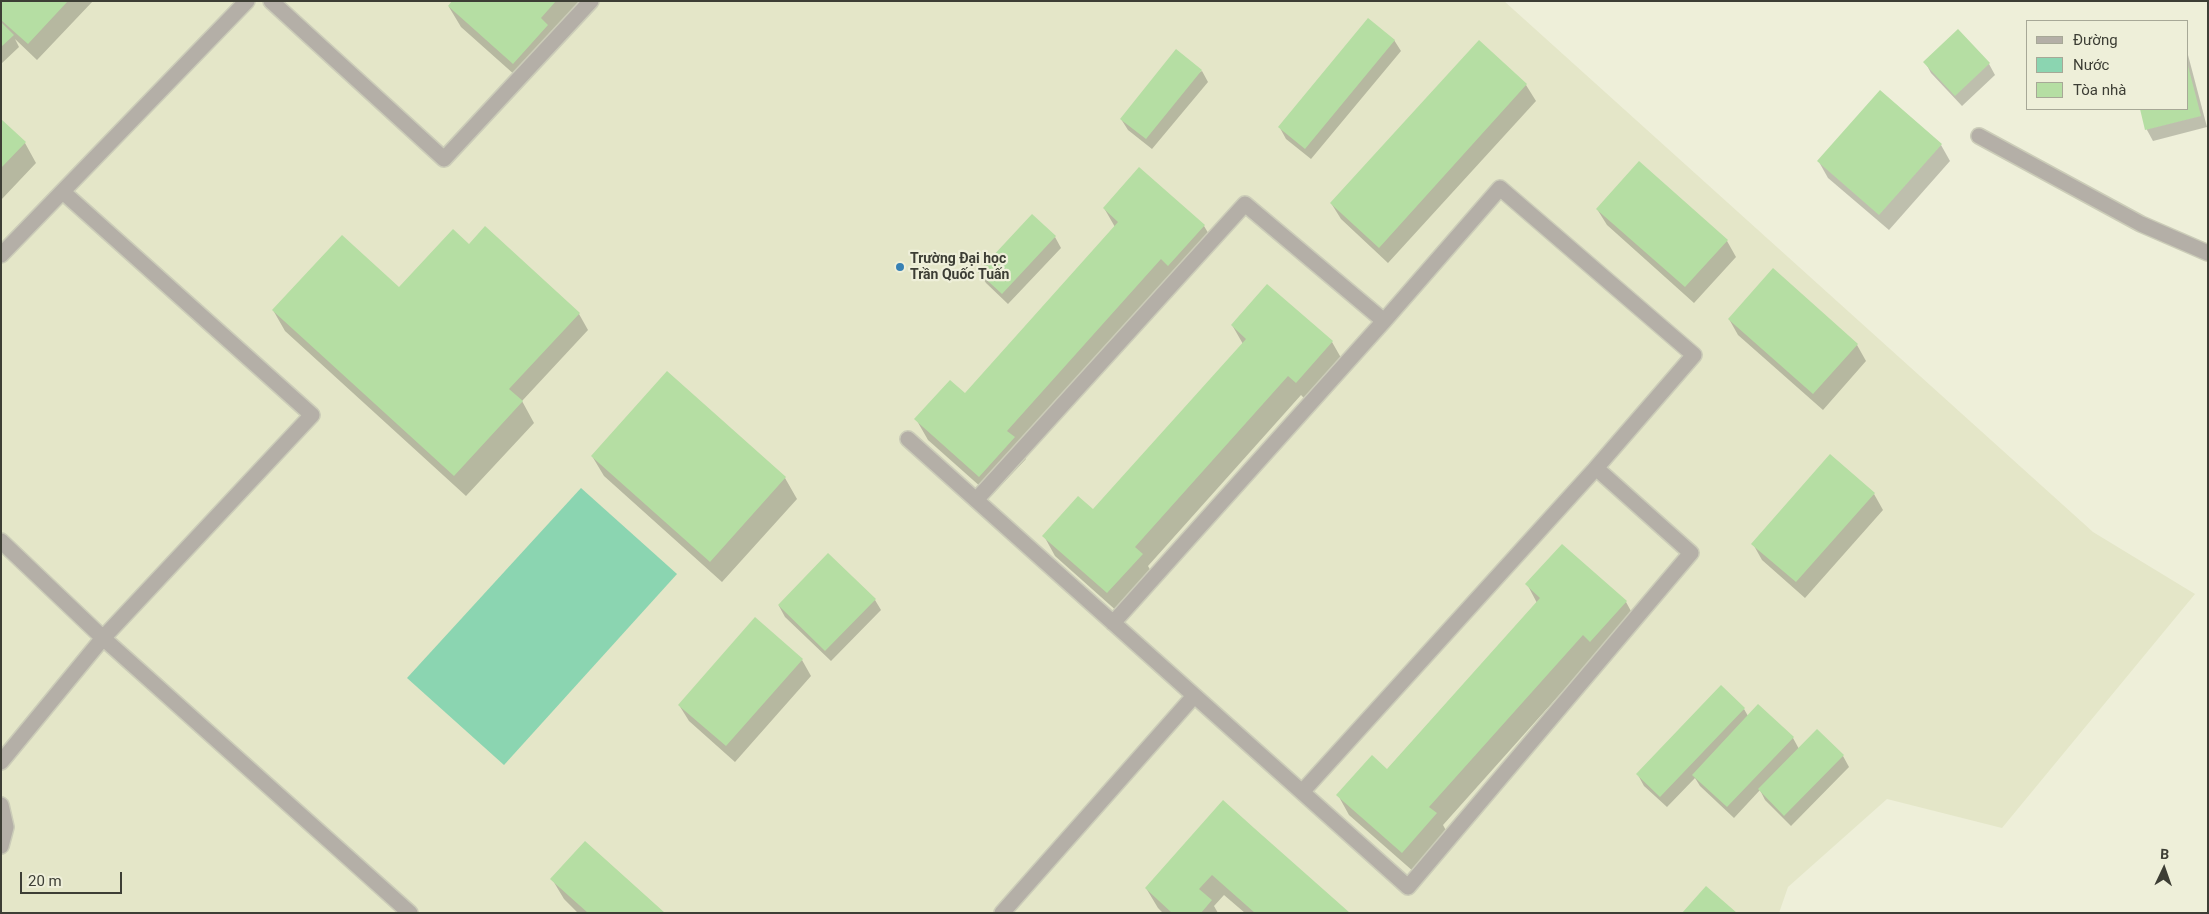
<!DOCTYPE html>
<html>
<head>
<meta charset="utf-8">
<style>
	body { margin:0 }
	#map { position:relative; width:2209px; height:914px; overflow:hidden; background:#eeefd9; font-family:Roboto,sans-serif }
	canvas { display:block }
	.frame { position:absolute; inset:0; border:2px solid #3d3e35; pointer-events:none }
	.legend { position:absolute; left:2026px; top:20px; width:162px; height:90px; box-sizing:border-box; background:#eeefd9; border:1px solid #a7a897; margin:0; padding:6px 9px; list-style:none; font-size:15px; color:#3d3e35 }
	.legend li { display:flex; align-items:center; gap:10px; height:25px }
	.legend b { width:25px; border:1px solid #a7a897 }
	.north { position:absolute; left:2139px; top:844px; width:50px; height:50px; -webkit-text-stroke:4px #eeefd9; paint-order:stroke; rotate:3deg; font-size:14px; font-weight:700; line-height:20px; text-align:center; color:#3d3e35 }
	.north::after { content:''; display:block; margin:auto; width:18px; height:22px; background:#3d3e35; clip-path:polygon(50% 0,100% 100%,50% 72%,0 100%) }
	.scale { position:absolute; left:20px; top:872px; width:102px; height:22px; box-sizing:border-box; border:2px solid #3d3e35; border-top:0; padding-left:6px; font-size:15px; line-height:18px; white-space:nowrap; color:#3d3e35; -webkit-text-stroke:4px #eeefd9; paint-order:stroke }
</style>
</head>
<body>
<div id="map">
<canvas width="2209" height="914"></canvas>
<div class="frame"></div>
<ul class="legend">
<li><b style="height:6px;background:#b4afa7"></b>Đường</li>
<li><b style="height:14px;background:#8bd5b1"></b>Nước</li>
<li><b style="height:14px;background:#b5dea3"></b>Tòa nhà</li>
</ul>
<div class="north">B</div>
<div class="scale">20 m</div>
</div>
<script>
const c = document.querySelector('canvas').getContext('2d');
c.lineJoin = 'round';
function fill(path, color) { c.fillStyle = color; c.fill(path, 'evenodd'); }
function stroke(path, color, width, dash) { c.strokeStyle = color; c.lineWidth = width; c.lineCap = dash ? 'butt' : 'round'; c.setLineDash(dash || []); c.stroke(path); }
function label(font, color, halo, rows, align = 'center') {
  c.font = font + ' Roboto,sans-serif'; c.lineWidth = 4.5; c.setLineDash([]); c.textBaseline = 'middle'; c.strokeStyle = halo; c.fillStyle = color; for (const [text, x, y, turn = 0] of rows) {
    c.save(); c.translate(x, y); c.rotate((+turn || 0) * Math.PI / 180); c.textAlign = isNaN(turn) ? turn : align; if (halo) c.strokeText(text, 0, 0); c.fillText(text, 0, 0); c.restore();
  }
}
fill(new Path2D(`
	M1 1H1504L2093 532 2195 594 2002 828 1887 799 1788 887 1779 913H1Z`), '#e4e6c8');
fill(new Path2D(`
	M581 488 677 574 504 765 407 678Z`), '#8bd5b1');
fill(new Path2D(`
	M3 1H93L37 60 15 39 19 47 1 64V4Z
	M454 1H585L559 46 525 84 461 27 449 7Z
	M1394 40 1401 51 1311 159 1286 139 1280 128Z
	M1479 42 1526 85 1536 101 1388 263 1341 219 1331 203Z
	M2188 55 2207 127 2153 141 2147 130 2141 109H2188Z
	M1925 62 1989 64 1995 75 1962 106 1931 73Z
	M1202 71 1208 82 1152 149 1128 130 1121 119Z
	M1 121 25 143 36 163 1 200Z
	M1941 145 1950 161 1889 230 1828 178 1819 162Z
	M1104 208 1204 226 1216 246 1020 449 1026 459 991 496 928 440 916 419 965 395 1115 227Z
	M1597 209 1727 241 1736 257 1694 303 1607 225Z
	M1055 237 1061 248 1008 304 986 283 979 272Z
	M469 245 579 314 588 330 522 401 534 423 466 496 285 331 273 310 399 289Z
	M1729 319 1857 345 1866 361 1823 410 1738 335Z
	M1232 325 1332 342 1344 363 1308 402 1301 395 1148 566 1153 575 1119 613 1055 556 1044 536 1093 511 1243 344Z
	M667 373 785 478 797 499 722 582 604 476 592 456Z
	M1874 494 1883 510 1805 598 1762 560 1753 544Z
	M1527 584 1626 602 1637 622 1595 655 1443 825 1448 834 1414 872 1349 815 1338 795 1387 770 1537 603Z
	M875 600 881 610 831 661 785 617 779 606Z
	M802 660 811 676 735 762 689 721 679 705Z
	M1744 709 1748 716 1793 738 1799 749 1843 756 1849 767 1791 826 1765 800 1760 790 1734 818 1700 786 1695 778 1667 807 1644 786 1638 775Z
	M1223 802 1348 913H1245L1224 895 1214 906 1218 913H1163L1158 908 1146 888Z
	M552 879 663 913H578L564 899Z`), '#0003');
fill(new Path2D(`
	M2 1H68L28 44 1 20Z
	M452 1H556L541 18 548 25 513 64 448 6Z
	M1368 18 1395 40 1305 149 1278 127Z
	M1 22 14 35 1 47Z
	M1958 29 1990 63 1955 96 1923 62Z
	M1479 40 1527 84 1379 248 1330 203Z
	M1176 49 1202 70 1146 139 1120 119Z
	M2188 66 2201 116 2145 130 2140 109H2188Z
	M1880 90 1942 144 1879 215 1817 161Z
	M1 119 26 142 1 168Z
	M1639 161 1728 240 1685 287 1596 209Z
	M1139 167 1205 225 1168 266 1161 259 1007 431 1015 437 979 477 914 419 950 380 965 393 1118 222 1103 208Z
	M1032 214 1056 236 1002 294 978 272Z
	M485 226 580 313 509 389 523 401 454 476 272 310 342 235 399 287 453 229 469 244Z
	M1773 268 1858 344 1813 394 1728 319Z
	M1267 284 1333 341 1296 383 1288 376 1135 547 1143 554 1107 593 1042 536 1078 496 1093 509 1246 339 1231 325Z
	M667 371 786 477 710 562 591 456Z
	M1830 454 1875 493 1796 582 1751 544Z
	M1562 544 1627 601 1590 642 1583 635 1429 807 1437 813 1402 853 1336 795 1372 755 1387 769 1540 598 1525 584Z
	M828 553 876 599 825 651 778 605Z
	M755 617 803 659 726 746 678 705Z
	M1721 685 1745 708 1660 797 1636 774Z
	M1758 704 1794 737 1727 807 1692 775Z
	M1817 729 1844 755 1784 816 1758 789Z
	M1223 800 1254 828 1350 913H1255L1212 875 1199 889 1212 900 1201 913H1172L1145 888Z
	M585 841 665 913H588L550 879Z
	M1706 886 1737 913H1682Z`), '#b5dea3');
const lane = new Path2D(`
	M271 1 444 159 591 1
	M1 255 247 1
	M908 439 1408 887 1691 553 1596 468 1694 355 1500 188 1384 321 1113 623
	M976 500 1245 204 1384 321
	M1 541 103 638 410 913
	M1 762 103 638 312 415 63 192
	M1302 792 1596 468
	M1 805 6 827 1 846
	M1002 913 1194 696`);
const street = new Path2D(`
	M1979 136 2141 224 2208 253`);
stroke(lane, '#cbccb8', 18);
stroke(street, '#cbccb8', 18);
stroke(lane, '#b4afa7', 15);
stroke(street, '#b4afa7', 15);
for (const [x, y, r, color] of [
	[900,267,5,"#3781b4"]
]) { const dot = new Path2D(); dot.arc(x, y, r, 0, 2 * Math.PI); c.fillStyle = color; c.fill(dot); stroke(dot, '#eeefd9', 2); }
label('bold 14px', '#3d3e35', '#eeefd9', [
	["Trường Đại học",910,259],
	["Trần Quốc Tuấn",910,275]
], 'left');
</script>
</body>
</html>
